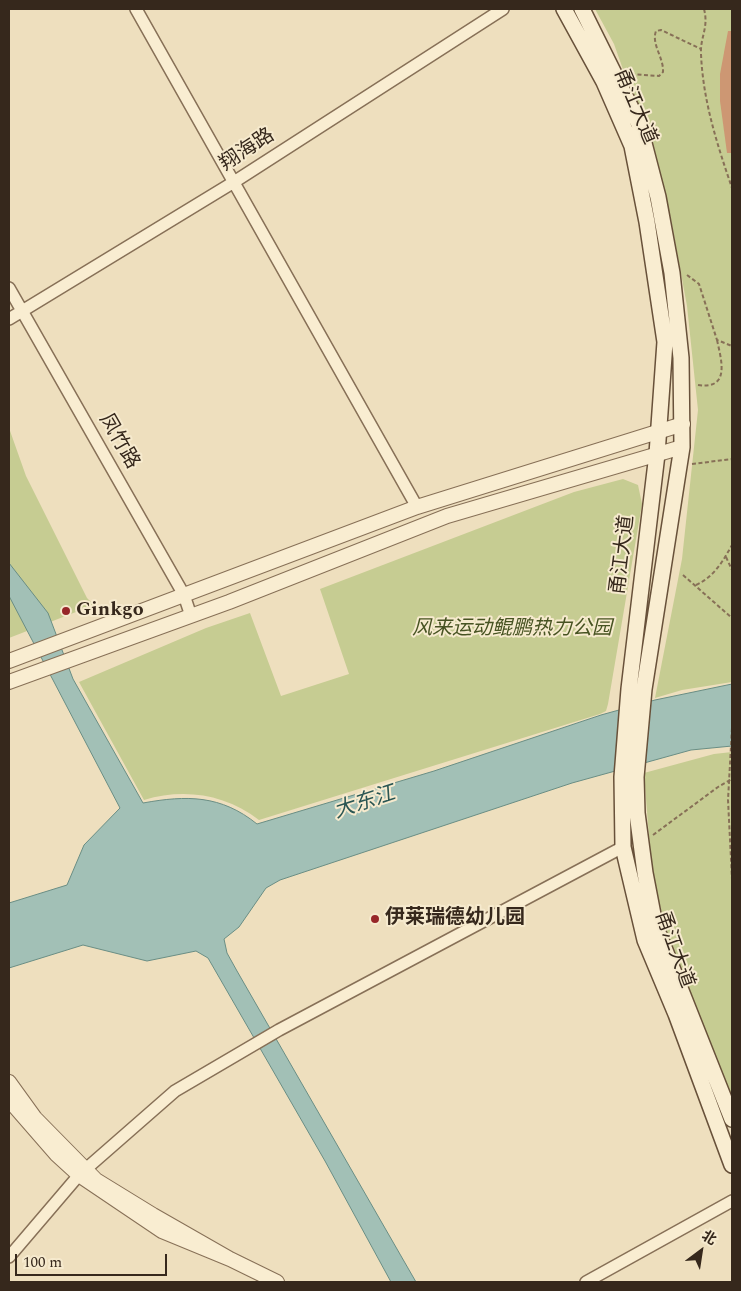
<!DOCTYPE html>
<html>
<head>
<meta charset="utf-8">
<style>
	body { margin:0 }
	#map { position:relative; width:741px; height:1291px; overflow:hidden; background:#eedfbe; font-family:Spectral,"Noto Sans SC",serif }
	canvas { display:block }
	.frame { position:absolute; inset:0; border:10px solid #36281c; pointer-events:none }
	.north { position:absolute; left:676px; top:1226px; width:50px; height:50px; -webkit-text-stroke:4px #f6eace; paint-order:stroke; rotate:31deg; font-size:14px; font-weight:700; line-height:20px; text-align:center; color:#36281c }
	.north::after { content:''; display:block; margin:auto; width:18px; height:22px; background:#36281c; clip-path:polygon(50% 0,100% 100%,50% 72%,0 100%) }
	.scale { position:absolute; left:15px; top:1254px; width:152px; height:22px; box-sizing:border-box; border:2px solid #36281c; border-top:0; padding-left:6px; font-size:15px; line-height:18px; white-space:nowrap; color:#36281c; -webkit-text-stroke:4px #f6eace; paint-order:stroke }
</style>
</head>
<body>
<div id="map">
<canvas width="741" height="1291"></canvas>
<div class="frame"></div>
<div class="north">北</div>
<div class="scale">100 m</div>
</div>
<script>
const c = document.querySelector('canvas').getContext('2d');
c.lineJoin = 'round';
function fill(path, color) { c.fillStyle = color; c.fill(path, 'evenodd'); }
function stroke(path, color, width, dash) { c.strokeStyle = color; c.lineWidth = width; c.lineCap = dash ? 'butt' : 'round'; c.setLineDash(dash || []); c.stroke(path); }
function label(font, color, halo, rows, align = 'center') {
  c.font = font + ' Spectral,"Noto Sans SC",serif'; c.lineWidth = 4; c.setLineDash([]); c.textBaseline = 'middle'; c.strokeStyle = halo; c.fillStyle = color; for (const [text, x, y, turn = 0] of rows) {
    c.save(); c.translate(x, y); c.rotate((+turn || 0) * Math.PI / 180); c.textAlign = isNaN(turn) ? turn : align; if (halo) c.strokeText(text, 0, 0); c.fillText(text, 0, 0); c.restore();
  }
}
fill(new Path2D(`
	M595 9H732V682L682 690 655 698 682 559 698 410 687 306 671 219 649 143 614 44Z
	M9 428 26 476 87 598 94 605 9 638Z
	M623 479 638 485 642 504 608 704 606 711 600 714 259 820C225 794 184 788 144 800L79 682 206 628 250 613 281 696 349 674 320 589 574 492Z
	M732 752V1098L668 937 652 875 644 773 714 754Z`), '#c6cc92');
const water = new Path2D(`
	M9 563 48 613 73 679 143 803C187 795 221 795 257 824L434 771 601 715 655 700 732 684V746L691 750 572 783 280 880 266 888 239 927 224 939 227 953 237 971 416 1282H391L325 1161 208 958 196 951 147 961 83 945 9 968V903L67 885 84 845 120 808 9 596Z`);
fill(water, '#a2c0b6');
stroke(water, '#698d84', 1);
fill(new Path2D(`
	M728 31H732V153H727L720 101V74Z`), '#cd9773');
const minor = new Path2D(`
	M136 9 417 507
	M9 288 184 595 191 616
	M9 319 234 182 503 9
	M9 1257 79 1175 175 1091 279 1030 623 847
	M586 1282 732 1201`);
const tertiary = new Path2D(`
	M9 661 417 507 683 424
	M9 682 229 602 447 516 682 447
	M9 1082 35 1118 96 1180 153 1215 230 1259 162 1231 79 1175 56 1154 9 1100
	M230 1259 277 1282`);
const secondary = new Path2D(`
	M564 9 604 82 632 146 647 222 665 342 657 454 629 689 622 777 623 847 645 940 676 1014 732 1165
	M582 9 639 124 658 197 672 273 681 358 682 447 644 689 636 777 637 813 645 873 655 925 732 1119`);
stroke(minor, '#877057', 14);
stroke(tertiary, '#877057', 16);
stroke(secondary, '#68513a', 18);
stroke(new Path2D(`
	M704 9C709 28 700 37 701 54 703 101 717 144 732 188
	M631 74 659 76 663 72C664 58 651 44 656 31L661 30 701 49
	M687 275 699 284 717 340 732 346
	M698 385C731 390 721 359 717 340
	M692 464 732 459
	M726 557 732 570
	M683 575 732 618
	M696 585C714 577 723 561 732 545
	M732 728 728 800 732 879
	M653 835 718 787 732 779`), '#877057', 2, [4, 2.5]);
stroke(minor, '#f9edd1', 11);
stroke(tertiary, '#f9edd1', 14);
stroke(secondary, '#f9edd1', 15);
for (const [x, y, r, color] of [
	[66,611,5,"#972628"],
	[375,919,5,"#972628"]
]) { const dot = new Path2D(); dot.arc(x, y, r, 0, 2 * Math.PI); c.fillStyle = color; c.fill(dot); stroke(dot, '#f6eace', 2); }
label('20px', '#36281c', '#f6eace', [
	["甬江大道",634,107,67],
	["翔海路",248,151,-33],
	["凤竹路",118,442,60],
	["甬江大道",624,555,-83],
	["甬江大道",673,950,70]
]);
label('bold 20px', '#36281c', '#f6eace', [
	["Ginkgo",76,611],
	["伊莱瑞德幼儿园",385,919]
], 'left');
label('italic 20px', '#475322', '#f6eace', [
	["风来运动鲲鹏热力公园",512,630]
]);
label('italic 21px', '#2a5653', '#f6eace', [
	["大东江",365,804,-18]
]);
</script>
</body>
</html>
